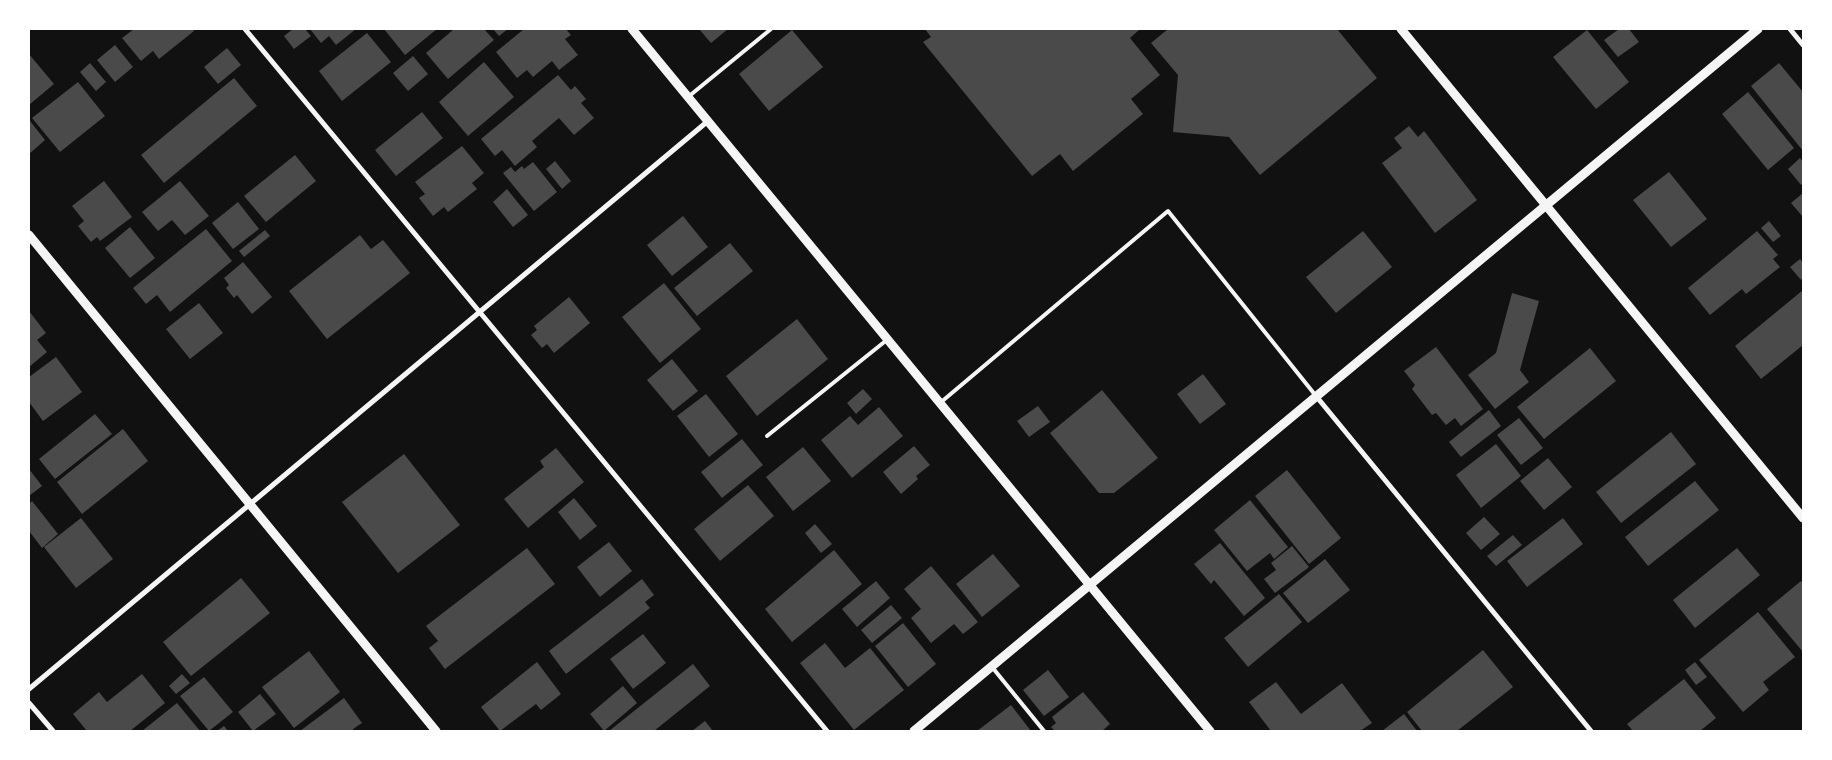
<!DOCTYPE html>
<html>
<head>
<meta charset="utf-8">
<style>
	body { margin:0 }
	#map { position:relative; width:1832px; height:760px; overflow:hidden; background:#111; font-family:"Work Sans",sans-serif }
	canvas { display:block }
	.frame { position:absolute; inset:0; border:30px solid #fff; pointer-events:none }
</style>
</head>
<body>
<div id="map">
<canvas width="1832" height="760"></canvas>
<div class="frame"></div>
</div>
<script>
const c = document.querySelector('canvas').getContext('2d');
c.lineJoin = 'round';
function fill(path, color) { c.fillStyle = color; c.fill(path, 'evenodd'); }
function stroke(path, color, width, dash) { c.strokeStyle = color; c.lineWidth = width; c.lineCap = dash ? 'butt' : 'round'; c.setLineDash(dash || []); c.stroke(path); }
fill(new Path2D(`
	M134 29H193L194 31 159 59 153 51 141 61 122 38Z
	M293 29H305L311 36 294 49 284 36Z
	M310 29H356L336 45 329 36 321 43Z
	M384 29H437L405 55Z
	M454 29H484L494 40 448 79 426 53Z
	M493 29H508L499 36Z
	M524 29H566L571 35 565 39 578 55 559 70 552 61 533 77 527 70 517 78 496 52Z
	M699 29H728L711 43Z
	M925 29H1138L1139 30 1130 38 1160 75 1131 99 1143 114 1073 171 1060 154 1032 176 923 42 931 37Z
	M1168 29H1337L1377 78 1260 175 1229 137 1173 132 1178 75 1151 43Z
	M1619 29H1629L1639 42 1618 57 1604 40Z
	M792 30 823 67 769 111 739 74Z
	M1587 30 1629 82 1596 109 1553 57Z
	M367 33 391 62 342 101 319 71Z
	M115 45 133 67 115 82 97 60Z
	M227 48 241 65 218 84 204 67Z
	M29 54 54 84 29 105Z
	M413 56 428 74 408 91 393 73Z
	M484 62 514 97 468 136 439 102Z
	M90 63 106 82 96 91 80 72Z
	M1779 63 1803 92V151L1751 86Z
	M558 75 571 90 575 86 586 99 581 103 594 118 574 135 559 118 532 141 537 147 515 166 502 150 495 156 481 139Z
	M234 78 257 106 164 183 141 155Z
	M78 82 105 116 60 152 32 118Z
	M1748 92 1794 148 1768 170 1722 114Z
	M422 112 443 138 396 176 375 150Z
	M30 121 45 140 29 154V122Z
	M1409 126 1418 137 1424 131 1477 200 1435 233 1382 163 1402 148 1394 138Z
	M462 146 484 173 472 183 477 189 448 212 444 207 433 216 419 198 425 194 415 182Z
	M295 155 316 181 266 222 244 196Z
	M1800 158 1803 162V183L1801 185 1788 169Z
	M555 161 571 181 562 189 546 169Z
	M533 162 557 192 534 211 503 173 511 167 515 172 522 166 524 169Z
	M1669 172 1707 219 1671 247 1633 200Z
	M104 181 132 217 100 241 97 237 91 242 78 226 84 221 72 206Z
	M180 181 209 216 185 235 172 220 158 231 142 212Z
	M507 189 528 215 513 227 493 202Z
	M1803 193V217L1791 203Z
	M238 202 259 229 233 249 212 223Z
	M683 216 708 247 672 276 647 245Z
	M1769 221 1781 236 1773 242 1761 228Z
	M130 227 155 258 130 278 105 248Z
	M206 229 232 261 170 312 157 295 146 304 133 288Z
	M265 230 270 236 244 257 239 251Z
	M1363 231 1392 267 1336 313 1306 277Z
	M1757 231 1778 255 1773 259 1780 267 1746 294 1742 289 1710 315 1688 288Z
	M360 235 371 249 383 240 410 273 327 339 289 291Z
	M730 243 753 271 697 316 674 288Z
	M1800 259 1803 263V277L1801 280 1790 267Z
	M243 262 272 297 252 314 237 295 234 298 226 288 229 285 224 278Z
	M664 283 701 329 660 363 622 317Z
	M1803 290V345L1761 379 1735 346Z
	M1512 293 1539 301 1520 370 1529 382 1495 409 1468 375 1496 353Z
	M569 297 590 323 554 353 547 344 542 348 531 335 537 330 534 326Z
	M199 303 223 333 190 359 166 329Z
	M29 311 46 333 37 340 47 352 29 367Z
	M797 319 828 359 757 416 726 376Z
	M1436 347 1483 409 1461 426 1455 418 1446 425 1436 413 1432 415 1412 389 1415 385 1404 371Z
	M1590 348 1616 381 1544 439 1517 407Z
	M56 357 82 392 43 421 29 402V377Z
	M672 359 698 391 673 411 647 380Z
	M1203 374 1226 404 1200 424 1177 394Z
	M863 389 872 399 856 414 847 403Z
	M1102 390 1158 458 1114 493H1099L1050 433Z
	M706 394 738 434 709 457 677 416Z
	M1038 406 1050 422 1029 437 1017 421Z
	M879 407 903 436 852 478 821 440 850 416 858 425Z
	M1489 410 1501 426 1461 457 1449 442Z
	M95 414 112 434 55 479 39 459Z
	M1519 418 1543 448 1521 465 1497 435Z
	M123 429 148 461 82 514 57 482Z
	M1671 432 1696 464 1621 523 1596 492Z
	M742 439 763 465 722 498 701 472Z
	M1496 444 1521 476 1481 508 1456 475Z
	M914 446 930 465 916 476 918 479 901 494 883 472Z
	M803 447 831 481 793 511 766 477Z
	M556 448 584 482 528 528 504 499 544 467 540 461Z
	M404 454 460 525 398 573 342 502Z
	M1548 458 1572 487 1544 510 1520 481Z
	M29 469 42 486 29 496Z
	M1287 470 1341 538 1309 564 1255 496Z
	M1695 481 1719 510 1648 566 1625 537Z
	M748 485 774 516 720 561 694 529Z
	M574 498 597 526 580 540 558 512Z
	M1250 500 1288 547 1274 559 1270 553 1247 571 1214 530Z
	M32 501 58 534 42 548 29 531V504Z
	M1484 517 1500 534 1481 550 1466 533Z
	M81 518 113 559 76 588 44 547Z
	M1563 518 1583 544 1527 587 1507 561Z
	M815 524 832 544 821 553 805 533Z
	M1513 535 1522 545 1496 566 1487 556Z
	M609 542 632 571 600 597 577 567Z
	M1220 543 1265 598 1244 616 1214 580 1211 584 1194 564Z
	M1292 546 1309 567 1275 593 1264 579 1276 570 1271 563Z
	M527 548 555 584 445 669 429 648 438 641 426 626Z
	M1737 548 1760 575 1695 628 1673 600Z
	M834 550 862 584 792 642 765 609Z
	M993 554 1020 586 982 617 956 584Z
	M1325 559 1350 590 1308 623 1283 593Z
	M931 566 978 622 963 634 954 624 931 643 911 618 921 609 904 589Z
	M241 578 270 613 191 676 163 642Z
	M642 579 654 595 645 602 650 608 566 674 549 651Z
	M876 581 890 598 857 627 842 609Z
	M1801 581 1803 584V652L1767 609Z
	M1279 594 1302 622 1248 667 1224 638Z
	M891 605 902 618 872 643 861 630Z
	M1758 612 1795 657 1763 682 1769 690 1743 712 1699 660Z
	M903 623 936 664 908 687 875 646Z
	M643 634 666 663 633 689 610 659Z
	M825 643 845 668 870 648 904 690 854 730 800 663Z
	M1483 650 1513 687 1457 731H1422L1407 712Z
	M309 651 340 692 294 728 262 687Z
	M537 662 561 694 541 710 536 704 500 731 481 707Z
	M1695 662 1707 677 1696 685 1685 670Z
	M693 664 710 686 654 731H609Z
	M1048 670 1069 697 1044 716 1023 690Z
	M142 674 165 703 130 731H87L73 714 99 692 107 702Z
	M182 674 190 683 176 694 169 686Z
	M204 677 233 712 209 731 180 696Z
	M1684 679 1716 718 1700 731H1633L1627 724Z
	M1276 682 1301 714 1342 683 1372 723 1360 731H1271L1249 702Z
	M623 686 637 703 604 731 590 714Z
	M1083 692 1110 724 1102 731H1055L1051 727 1056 723 1052 717Z
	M260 694 276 714 253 731 238 712Z
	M344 698 362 723 353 729 354 731H300Z
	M177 703 200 731H142Z
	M1011 705 1031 731H977Z
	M1404 714 1417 731H1382Z
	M705 721 713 731H692Z
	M224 726 228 731H217Z`), '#4a4a4a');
stroke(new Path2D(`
	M688 97 771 29
	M940 403 1168 211 1316 396
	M767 436 888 339
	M992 667 1044 731`), '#f5f5f5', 4);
stroke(new Path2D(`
	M245 29 827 731
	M1790 29 1803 45
	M1316 396 1591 731
	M29 689 708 121
	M29 703 53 731`), '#f5f5f5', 5);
stroke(new Path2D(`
	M632 29 1210 731
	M1401 29 1803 518
	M29 235 436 731
	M914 731 1758 29`), '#f5f5f5', 9);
</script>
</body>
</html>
